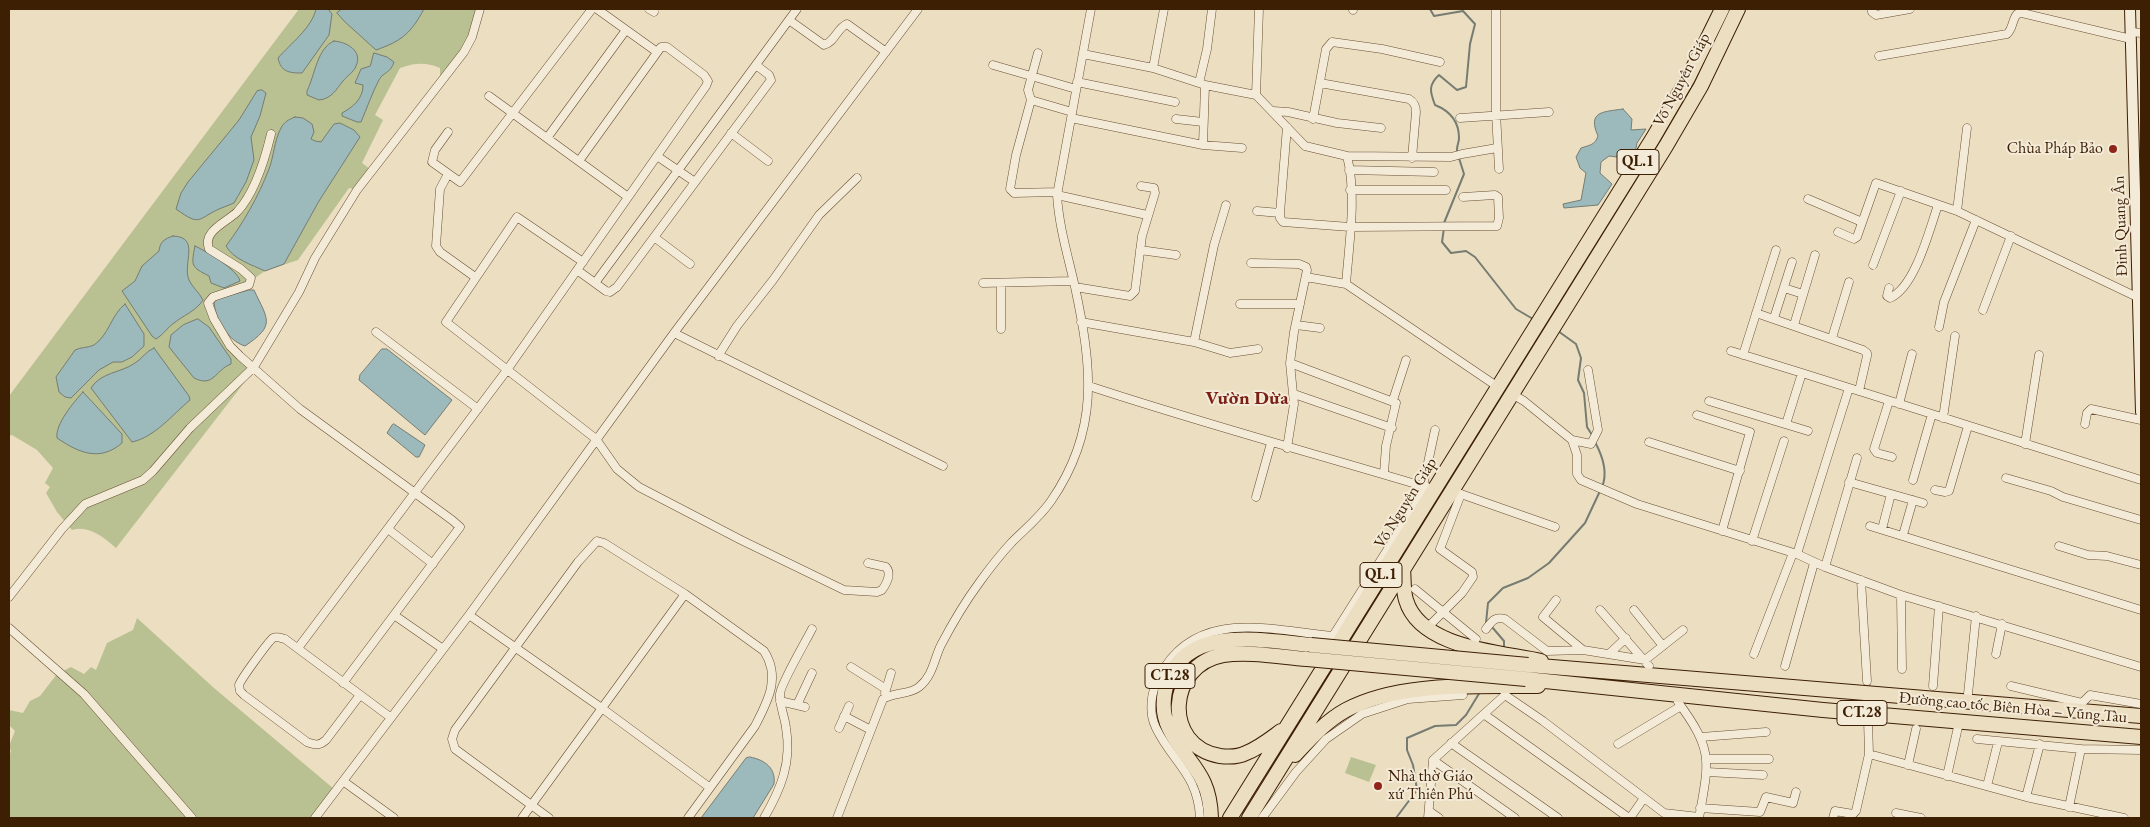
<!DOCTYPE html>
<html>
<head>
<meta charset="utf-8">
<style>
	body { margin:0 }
	#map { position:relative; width:2150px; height:827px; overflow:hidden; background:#ecdec1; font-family:"EB Garamond",serif }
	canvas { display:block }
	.frame { position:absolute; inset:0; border:10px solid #3d1f04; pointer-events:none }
</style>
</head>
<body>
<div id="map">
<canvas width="2150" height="827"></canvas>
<div class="frame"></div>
</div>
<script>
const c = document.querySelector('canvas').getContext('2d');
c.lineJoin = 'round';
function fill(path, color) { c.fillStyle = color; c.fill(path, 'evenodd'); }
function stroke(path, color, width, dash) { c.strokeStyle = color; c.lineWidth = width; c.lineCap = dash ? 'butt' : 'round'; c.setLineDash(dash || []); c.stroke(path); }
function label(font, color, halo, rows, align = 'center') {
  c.font = font + ' "EB Garamond",serif'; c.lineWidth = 4; c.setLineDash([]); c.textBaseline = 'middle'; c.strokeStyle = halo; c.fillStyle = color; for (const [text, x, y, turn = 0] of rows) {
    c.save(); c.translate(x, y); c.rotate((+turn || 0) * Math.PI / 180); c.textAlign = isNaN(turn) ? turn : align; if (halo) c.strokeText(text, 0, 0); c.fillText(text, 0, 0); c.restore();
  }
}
fill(new Path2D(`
	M299 9H478L470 36 462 50 440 78V68C425 62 415 63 400 68L375 115 383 120 362 163 370 169 354 189 349 188 298 260 265 271 249 282 212 295V321L254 370 116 548C103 537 89 525 72 530L57 512 46 493 50 487 45 483 53 468 37 450 12 435 9 436V396Z
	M137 618 214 688 334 789 312 818H9V756L11 751 9 746 15 731 9 725V710L23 713 30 701 40 696 57 674 71 667 84 674 91 667 96 670 107 643 133 630Z
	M1351 757 1376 765 1369 782 1345 773Z`), '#b9c192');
const water = new Path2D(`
	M316 9H328L332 14 329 35 302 73C289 73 281 72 278 58 290 44 312 28 316 9Z
	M342 9H424C411 33 402 41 376 50L344 21 337 13Z
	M334 41C347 42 363 51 356 66 354 72 347 76 343 81 336 90 331 99 319 100L307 95V91C315 75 317 48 334 41Z
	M374 53 387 57 394 62C391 73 382 73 379 80 372 93 367 108 361 122H357L342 116V113C353 107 363 99 363 85L355 83 361 69 370 66Z
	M262 90 266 93 260 116 251 137 254 160 246 182 234 203C229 205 224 207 219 209 197 219 201 227 176 209L181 193 188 182 239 120 257 91Z
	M1623 109 1632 119 1631 130 1646 129 1637 143 1635 153 1625 158 1609 156 1601 162 1600 173 1612 184 1598 205 1564 208 1563 204 1581 200 1586 173 1580 168 1576 157 1581 148C1590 145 1595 145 1598 136 1587 111 1603 112 1623 109Z
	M295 117 303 118 312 124 314 132 311 139 315 141 321 142 334 124 340 123 354 130 360 137 319 201 284 264 265 271C252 265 233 259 226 246 244 222 258 197 269 169 274 156 274 141 281 128 284 122 288 120 295 117Z
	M173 236C201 237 182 263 189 280 192 287 199 292 203 300 196 311 184 315 174 323 167 328 164 334 156 339L152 336 122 291 135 281 142 266 159 251C160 242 164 239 173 236Z
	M195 246C206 251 238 270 240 281L224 288 211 283 209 276C191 267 191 266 195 246Z
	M249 290H254C268 320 276 325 245 346 228 341 214 318 214 300Z
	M125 304 144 334V346L132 357 122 362H113L99 370 71 398 65 397 59 392 56 377 75 350C81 347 88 348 94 345 109 335 111 315 125 304Z
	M198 319 209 327 231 359V364C215 370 214 388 194 378L169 347 171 335 183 325Z
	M154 348 189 396 190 400C172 415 155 437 132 442L91 388C101 372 121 373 135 363 142 359 146 351 154 348Z
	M382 349H387L452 400 425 435 359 380 360 375Z
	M83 392 122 434V443C100 462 79 453 57 438 55 424 74 402 83 392Z
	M394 424 425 445 419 457H416L387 433 392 425Z
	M750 757C765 760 776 768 774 784L753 818H701L746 758Z`);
fill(water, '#9cbabc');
stroke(water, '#767c72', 1);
stroke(new Path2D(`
	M1430 9 1434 16 1463 11 1475 24 1470 44 1466 87 1457 90 1439 75C1428 85 1430 92 1435 105 1450 111 1459 121 1459 138 1459 144 1455 148 1458 154
	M1444 223 1464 174 1459 158
	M1444 228 1442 242 1451 253 1466 251 1475 257 1516 309 1533 319
	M1558 331 1576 344 1581 358 1578 380 1584 393 1587 427 1592 435
	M1595 442C1602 455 1608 473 1602 487
	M1488 624 1486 623 1488 603 1503 588 1528 578 1549 563 1585 523 1600 491
	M1492 627 1504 641V650
	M1396 818 1417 790 1413 765 1407 750V738L1435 726 1456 725 1466 715 1480 692`), '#767c72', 2);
stroke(new Path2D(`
	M1867 681 1868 716`), '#c9b89b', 8, [8, 4]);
const street = new Path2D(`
	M597 9 657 52
	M649 9 654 12
	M1496 9V113L1499 169
	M1872 9V12L1876 15 1910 9
	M1353 10V9
	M789 20 824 45C835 42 837 28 847 24L886 52
	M2131 32 2141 33
	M1038 53 1028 90 1031 100 1016 155 1010 189 1014 193 1058 192
	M1083 54 1153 68 1205 85 1256 95 1305 146 1347 156C1357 194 1349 244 1346 284L1498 387
	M1879 56 2007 34C2013 29 2012 20 2017 14L2022 13 2131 39
	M993 65 1076 89
	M1153 68 1164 9
	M1077 82 1175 102
	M1199 83 1207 49 1212 9
	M1320 83 1409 99C1414 102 1416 105 1416 112L1412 158
	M1256 95 1259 9
	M489 96 628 197
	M1031 100 1072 112
	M1273 111 1288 112 1337 123 1381 128
	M1071 118 1203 145 1242 148
	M1460 118 1549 112
	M1176 119 1203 122
	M1313 119 1326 49 1332 42 1382 49 1440 62
	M448 132 435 150 432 162 460 182 592 9
	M731 133 768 161
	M271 134C265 159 255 193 237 212 227 222 202 231 209 249L241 269 251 278 249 285 213 297 208 303 214 319 230 346 240 356 300 409 452 520 460 527 343 683
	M547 138 626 30
	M1203 145 1205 85
	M657 156 695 182
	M1347 156 1451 157 1462 154 1497 148
	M1349 170 1434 172
	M448 174 440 189 436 246 440 252 475 277
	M1350 190H1446
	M1057 195 1147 215
	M1808 199 1862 222
	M1257 211 1280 213 1287 127
	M1957 211 1967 128
	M1280 213V218L1283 222 1350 227 1497 226 1499 218 1498 197 1495 195 1463 197
	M1838 232 1854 239 1857 237 1876 183 1957 211 2139 298
	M654 237 690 264
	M1140 250 1176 255
	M583 262 517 217 446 322 596 439 617 469 639 487 741 540 844 590 877 592 882 590C887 583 892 574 886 567L868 563
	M1251 263 1299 264 1306 267 1307 270 1294 332 1290 363 1294 404 1287 448
	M1873 265 1901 191
	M577 270 606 291 610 292 617 287 771 80 769 75 756 65
	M1306 277 1346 284
	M595 283 797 9
	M983 283 1073 281
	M1075 287 1130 296 1135 291 1142 236 1155 193 1154 188 1141 186
	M1784 288 1803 294
	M1889 288 1887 296 1890 298C1915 287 1929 231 1938 205
	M1240 304H1300
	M1983 310 2011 236
	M1756 313 1863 350 1867 353V356L1859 391
	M1774 318 1792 262
	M1081 322 1194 342 1214 245 1226 205
	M1296 325 1320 328
	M1794 325 1815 255
	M1939 327 1944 302 1976 220
	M1001 329V283
	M376 332 478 409
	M674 333 943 466
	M1832 338 1849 282
	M1194 342 1230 353 1258 349
	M1731 351 1802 373
	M1743 355 1776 250
	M718 356 737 326 773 280 819 215 857 178
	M1290 363 1396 403 1386 446 1384 473
	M1089 386C1201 423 1316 454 1429 488
	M1294 394 1392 428
	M1512 394 1524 401 1572 440 1577 455V474L1581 480 1637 504 1797 554 1825 567 1901 595 2141 667
	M1393 400 1406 360
	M1709 401 1808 431
	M1889 401 1874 449 1877 453 1892 457
	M1899 404 1912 354
	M1697 415 1750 432 1722 531
	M1943 418 1955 336
	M1786 424 1802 373 2141 480
	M2085 424 2087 413 2091 409 2141 420
	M1572 440 1591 444 1598 430 1588 370
	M1649 442 1740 471
	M2025 444 2039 355
	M2006 478 2051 491 2063 497 2141 520
	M1913 480 1932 414
	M1849 482 1923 503
	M1423 486 1435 430
	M1935 490 1945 492 1949 491 1968 426
	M1458 493 1555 527
	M1256 497 1271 443
	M1870 526 2141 610
	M388 529 433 564
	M1882 529 1891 494
	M1903 535 1913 500
	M1752 541 1784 441
	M2059 546 2088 555 2107 556 2141 565
	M1797 554 1849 388
	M1825 567 1857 458
	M1861 580 1867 681
	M1415 589 1476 639
	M1901 595 1902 669
	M9 597 62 529 85 504 143 480 153 471 190 428 254 367 299 292 315 258 357 190 464 52 472 37 480 9
	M1556 600 1543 617 1583 650
	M1600 610 1649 666
	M1634 610 1663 646
	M394 615 443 649
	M469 615 603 709 709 787
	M1432 623 1462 593 1473 577 1472 572 1440 549 1461 494
	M9 628 84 694 192 818
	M1486 629C1492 621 1495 616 1505 619L1547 651 1583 650 1645 660 1683 630
	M298 648 507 370 706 86 708 81 704 75 667 47H661L579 161
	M1610 653 1626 638
	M1754 654 1793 553
	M1996 654 2002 624
	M1785 666 1814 563
	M851 667 886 689
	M1933 686 1939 606
	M2011 686 2082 703 2090 695 2141 704
	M885 693 891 673
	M1968 694 1976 616
	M360 695 326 740C319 746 315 745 307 742L244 695 240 691 239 685C241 679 268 642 273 638 277 636 281 638 285 639L390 717
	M780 701 805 707
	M1678 702C1714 751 1709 761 1699 818
	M797 705 812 673
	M1485 715 1629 818
	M844 716 871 730
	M839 728 849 706
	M1701 737 1766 732
	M1977 739 2081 749 2069 807
	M1451 743 1558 818
	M1618 744 1681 706
	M2040 744 2026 797 2124 818
	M2081 749 2141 750
	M1869 754 2026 797
	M1707 759H1769
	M1433 760 1515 818
	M1908 765 1916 729
	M1707 772 1763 775
	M1947 776 1958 727
	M343 781 394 818
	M1987 786 1998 742
	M1700 808 1760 812 1766 797 1793 803 1796 792
	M1429 811 1439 818
	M1896 813 1921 818
	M315 818 469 615 674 333 918 9
	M522 818 685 594
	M549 818 455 749 452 739 455 730 578 562 597 541 604 543 685 594 764 651C781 677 768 701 755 726L688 818
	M764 818C781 789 792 762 786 728 785 717 779 705 780 694 780 685 806 641 812 629
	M837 818 883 699C894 692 909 695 919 687 933 676 934 659 941 645 952 624 965 602 979 583 989 569 1000 555 1012 542 1025 529 1040 517 1051 501 1100 430 1092 367 1075 287 1068 256 1059 227 1057 195L1091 9
	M1200 818C1198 774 1173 763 1156 728 1148 712 1151 692 1159 677 1195 607 1269 630 1333 636L1427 487
	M1262 818 1296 772 1326 739 1362 714 1408 699 1463 695
	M1428 818 1433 760 1505 695 1543 721 1664 813 1699 817
	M1630 818 1644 798
	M1833 818 1835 811 1853 814 1856 811 1869 754 1868 720`);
const secondary = new Path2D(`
	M2130 9 2141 412`);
const highway = new Path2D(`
	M1403 569C1404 579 1403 591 1406 600 1420 648 1500 652 1541 661
	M1528 665 2141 716
	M1526 679 1823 710 2141 737
	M1281 731C1270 739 1259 748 1246 753 1238 757 1228 757 1220 756 1162 746 1167 665 1223 655 1250 651 1280 657 1307 659
	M1295 755C1310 739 1326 721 1346 710 1400 681 1478 687 1538 686
	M1211 818C1210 771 1186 764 1169 728 1161 712 1163 695 1168 680 1190 624 1265 641 1311 645
	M1230 818 1653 138 1688 78 1722 9
	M1249 818 1666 146 1701 86 1738 9`);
stroke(street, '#694f33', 9);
stroke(secondary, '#3d1f04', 12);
stroke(highway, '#3d1f04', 16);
stroke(street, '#f3ead7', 8);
stroke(secondary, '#f3ead7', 10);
stroke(highway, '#ecdec1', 14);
const highwayBridge = new Path2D(`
	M1311 645 1528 665
	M1307 659 1526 679`);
stroke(highwayBridge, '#3d1f04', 16, []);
stroke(highwayBridge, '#ecdec1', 14);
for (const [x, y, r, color] of [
	[2113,149,5,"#8f2418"],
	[1378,786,5,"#8f2418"]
]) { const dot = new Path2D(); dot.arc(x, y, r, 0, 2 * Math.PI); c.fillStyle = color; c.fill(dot); stroke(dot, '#f3ead7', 2); }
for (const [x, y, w] of [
	[1638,162,42],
	[1381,575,42],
	[1170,676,50],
	[1862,713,50]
]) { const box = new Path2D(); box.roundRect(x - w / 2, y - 12.5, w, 25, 4); c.fillStyle = '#f3ead7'; c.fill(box); stroke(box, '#3d1f04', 1); }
label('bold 15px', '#3d1f04', null, [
	["QL.1",1638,162],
	["QL.1",1381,575],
	["CT.28",1170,676],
	["CT.28",1862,713]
]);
label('16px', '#3d1f04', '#f3ead7', [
	["Võ Nguyên Giáp",1682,80,-62],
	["Đinh Quang Ân",2121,226,-92],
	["Võ Nguyên Giáp",1406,503,-58],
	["Đường cao tốc Biên Hòa – Vũng Tàu",2013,708,5]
]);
label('16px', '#3d1f04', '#f3ead7', [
	["Chùa Pháp Bảo",2103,149],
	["Nhà thờ Giáo",1388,777,"left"],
	["xứ Thiên Phú",1388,795,"left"]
], 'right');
label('bold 19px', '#7a1f14', '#f3ead7', [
	["Vườn Dừa",1247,399]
]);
</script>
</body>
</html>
